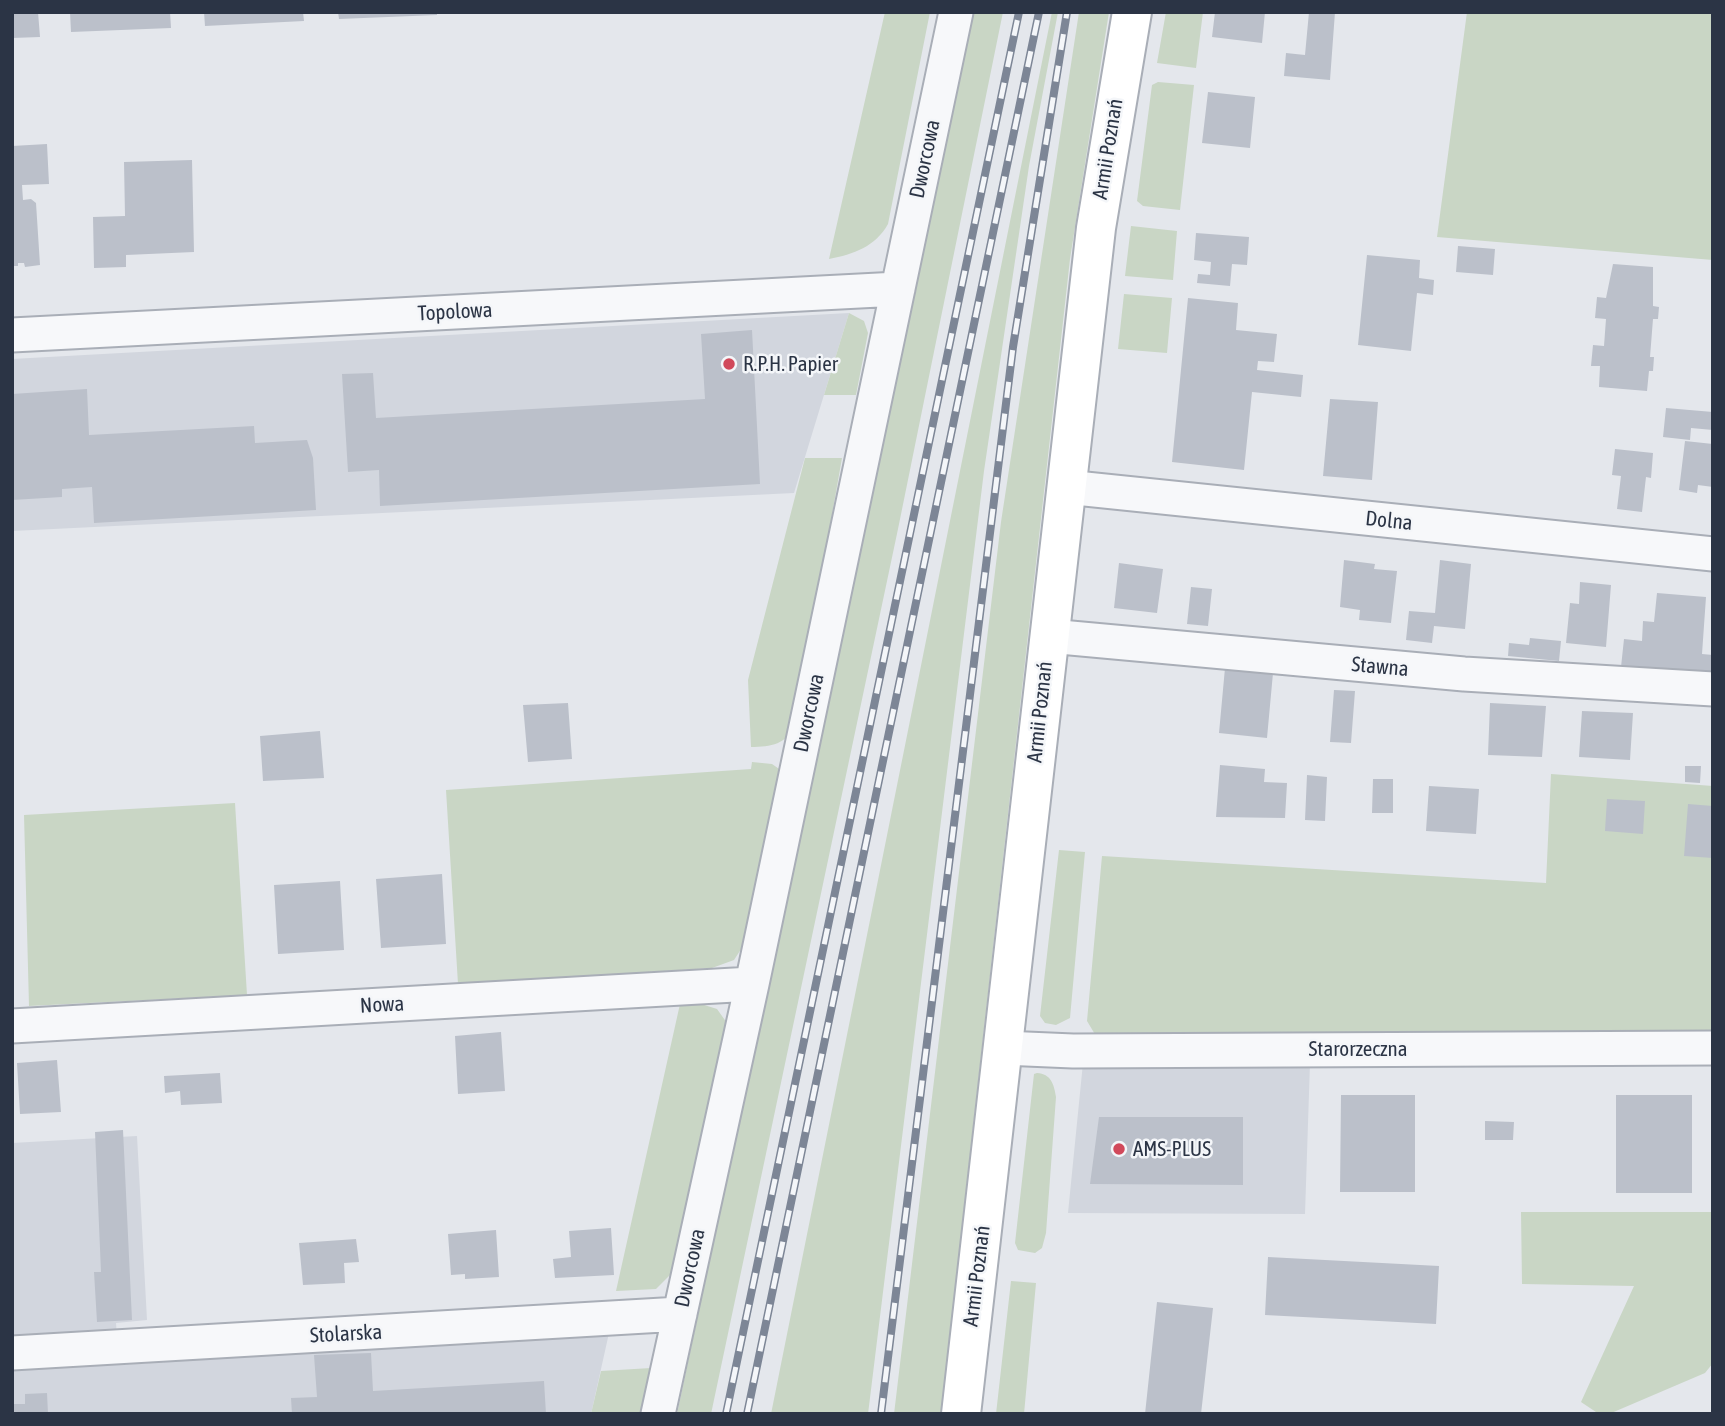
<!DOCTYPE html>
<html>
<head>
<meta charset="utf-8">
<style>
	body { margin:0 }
	#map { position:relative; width:1725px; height:1426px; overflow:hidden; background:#e4e7ec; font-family:"Asap Condensed",sans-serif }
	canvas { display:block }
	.frame { position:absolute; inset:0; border:14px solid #2b3445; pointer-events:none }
</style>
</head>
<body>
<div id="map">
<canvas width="1725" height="1426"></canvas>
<div class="frame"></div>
</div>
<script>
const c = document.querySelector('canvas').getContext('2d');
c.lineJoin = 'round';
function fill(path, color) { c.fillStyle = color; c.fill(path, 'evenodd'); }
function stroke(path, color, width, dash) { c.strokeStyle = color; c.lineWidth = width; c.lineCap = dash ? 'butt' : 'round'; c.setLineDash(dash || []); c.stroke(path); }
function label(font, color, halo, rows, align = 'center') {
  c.font = font + ' "Asap Condensed",sans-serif'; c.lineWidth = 5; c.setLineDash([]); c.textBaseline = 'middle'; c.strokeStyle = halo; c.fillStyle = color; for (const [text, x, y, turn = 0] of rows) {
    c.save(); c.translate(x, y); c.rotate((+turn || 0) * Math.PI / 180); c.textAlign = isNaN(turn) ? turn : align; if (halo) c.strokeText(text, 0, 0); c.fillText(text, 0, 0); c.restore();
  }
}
fill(new Path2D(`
	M849 313 794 493 12 531V359Z
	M1083 1063H1310L1305 1214 1068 1213Z
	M137 1136 147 1320 116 1323 119 1365 609 1333 591 1414H12V1143Z`), '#d2d6de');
fill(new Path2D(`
	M885 12H930L888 224C875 247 854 254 829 259Z
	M973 12H1003L898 529 711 1414H677Z
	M1052 12H1058L1029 166 984 471 868 1414H771Z
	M1079 12H1109L1070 259 941 1414H894L1001 522Z
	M1166 12H1203L1196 68 1157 63Z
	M1467 12H1713V260L1437 237Z
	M1158 82 1194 85 1180 210 1143 206 1137 201 1152 85Z
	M1131 226 1177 231 1173 280 1125 276Z
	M1124 294 1172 298 1167 353 1118 349Z
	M849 313 864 321 868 333 856 395H824Z
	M805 458H842L795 725C787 744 771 747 751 747L748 680Z
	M752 762 772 764 782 771 747 940 734 960 712 968 458 984 446 790 751 769Z
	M1551 774 1713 786V1038L1096 1036 1087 1021 1102 856 1546 883Z
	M235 803 247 995 29 1006 24 815Z
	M1059 850 1085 852 1070 1018 1056 1025 1045 1023 1040 1016Z
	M698 1003 717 1009 727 1023 674 1271 656 1289 616 1291 680 1004Z
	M1037 1073C1051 1074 1054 1084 1056 1097L1046 1233 1042 1248 1035 1253 1018 1250 1015 1243 1034 1074Z
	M1521 1212H1713V1363L1705 1373 1609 1414H1599L1581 1402 1634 1286 1522 1284Z
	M1011 1281 1036 1283 1024 1414H996Z
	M651 1368 641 1414H591L601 1371Z`), '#c9d6c5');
fill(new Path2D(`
	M12 12H38L40 37 12 38Z
	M70 12H170L171 28 71 32Z
	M204 12H303L304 21 205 26Z
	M338 12H437V15L339 19Z
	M1215 12H1265L1262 43 1212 37Z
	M1309 12H1335L1330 80 1284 76 1286 53 1305 55Z
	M1208 92 1255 97 1250 148 1202 143Z
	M47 144 49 184 22 185 23 200 31 199 36 203 40 265 25 267 24 263H18V266H12V146Z
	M192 160 194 252 126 255V267L94 268 93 217 125 216 124 162Z
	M1196 233 1249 237 1247 265 1232 264 1230 286 1197 283 1198 274 1210 275 1211 262 1194 260Z
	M1458 246 1495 249 1493 275 1456 272Z
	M1367 255 1420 260 1419 278 1434 280 1433 295 1417 293 1411 351 1358 345Z
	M1613 264 1653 267V306L1659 307 1658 319H1653L1650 357H1654L1653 371H1649L1647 391 1599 387 1600 366H1591L1593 345 1604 346 1606 319 1595 318 1597 297 1606 298Z
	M1188 298 1238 303 1236 330 1277 334 1274 362 1258 361 1257 370 1303 375 1301 397 1252 392 1244 470 1172 462Z
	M752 330 760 484 380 506 379 470 348 472 342 374 373 373 376 418 705 399 701 334Z
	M87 389 89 435 254 426 255 443 307 440 313 458 316 510 94 523 92 487 62 489V497L12 500V394Z
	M1330 399 1378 402 1372 480 1323 476Z
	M1666 408 1713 412V430L1691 428 1690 440 1663 437Z
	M1685 441 1713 444V487L1698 485 1697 493 1679 490Z
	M1615 449 1653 453 1651 478 1646 477 1642 512 1617 509 1621 476 1612 475Z
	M1344 560 1375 564 1374 569 1397 571 1391 623 1359 620 1360 610 1340 607Z
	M1440 560 1471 564 1465 629 1434 626 1432 643 1406 640 1409 611 1435 613Z
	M1119 563 1163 569 1157 613 1114 608Z
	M1580 582 1611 585 1606 647 1566 643 1570 603 1579 604Z
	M1191 587 1212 589 1208 626 1187 624Z
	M1657 593 1706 597 1702 654 1713 655V674L1621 667 1624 639 1642 641 1643 621 1654 622Z
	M1530 638 1561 641 1559 661 1508 656 1509 643 1529 645Z
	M1225 668 1273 673 1267 738 1219 733Z
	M1334 690 1355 691 1351 743 1330 742Z
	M568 703 572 759 528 762 523 705Z
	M1490 703 1546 706 1542 757 1488 755Z
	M1582 711 1633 713 1630 760 1579 757Z
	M320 731 324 778 263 781 260 736Z
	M1220 765 1265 769 1264 782 1287 783 1285 818 1216 817Z
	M1685 766H1701L1700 783 1685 782Z
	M1307 775 1327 777 1325 821 1305 820Z
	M1373 779H1393V813H1372Z
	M1429 786 1479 789 1476 834 1426 831Z
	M1607 799 1645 801 1643 834 1605 831Z
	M1688 804 1713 806V858L1684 856Z
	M442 874 446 944 381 948 376 879Z
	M340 881 344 950 278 954 274 885Z
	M501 1032 505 1091 458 1094 455 1036Z
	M57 1060 61 1112 20 1114 17 1063Z
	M220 1073 222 1103 181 1105 180 1091 165 1093 164 1076Z
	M1341 1095H1415V1192H1340Z
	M1616 1095H1692V1193H1616Z
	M1099 1117H1243V1185L1090 1184Z
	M1485 1121 1514 1122 1513 1140H1485Z
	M123 1130 132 1320 97 1322 94 1272H101L95 1132Z
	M611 1228 614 1275 555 1278 553 1259 571 1257 569 1231Z
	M496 1230 499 1277 465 1279V1274L451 1275 448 1234Z
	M356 1239 359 1262 344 1263 345 1283 303 1285 299 1243Z
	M1268 1257 1439 1266 1436 1324 1265 1315Z
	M1157 1302 1213 1308 1201 1414H1145Z
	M371 1353 373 1391 544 1381 546 1414H292L291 1398 317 1397 314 1355Z
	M47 1393 48 1414H12V1404H25V1394Z`), '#bbc0ca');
const street = new Path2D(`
	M12 335 898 289
	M1066 487 1713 554
	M1049 636 1464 674 1713 689
	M12 1026 752 984
	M1003 1048 1073 1051 1713 1048
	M12 1353 680 1314
	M658 1414 752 984 956 12`);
const secondary = new Path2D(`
	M961 1414 1096 228 1132 12`);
stroke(street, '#a9aeb7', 37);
stroke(secondary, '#a9aeb7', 42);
stroke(street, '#f7f8fa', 33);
stroke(secondary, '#fff', 38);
const rail = new Path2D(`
	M726 1414 1019 12
	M747 1414 1039 12
	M881 1414 1013 347 1067 12`);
stroke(rail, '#7d8696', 8);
stroke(rail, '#f4f6f9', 5, [16]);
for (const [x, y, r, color] of [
	[729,364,7,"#d1495b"],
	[1119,1149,7,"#d1495b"]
]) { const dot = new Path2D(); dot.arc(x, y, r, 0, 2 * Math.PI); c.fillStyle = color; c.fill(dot); stroke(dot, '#f4f6f9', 2.5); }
label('21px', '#2b3445', '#f4f6f9', [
	["Armii Poznań",1108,149,-81],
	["Dworcowa",925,159,-78],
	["Topolowa",455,312,-3],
	["Dolna",1389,521,6],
	["Stawna",1380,667,5],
	["Armii Poznań",1040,712,-84],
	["Dworcowa",809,713,-78],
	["Nowa",382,1005,-3],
	["Starorzeczna",1358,1049],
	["Dworcowa",690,1268,-78],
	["Armii Poznań",977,1276,-83],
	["Stolarska",346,1334,-3]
]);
label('21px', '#2b3445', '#f4f6f9', [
	["R.P.H. Papier",743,364],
	["AMS-PLUS",1133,1149]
], 'left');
</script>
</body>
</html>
